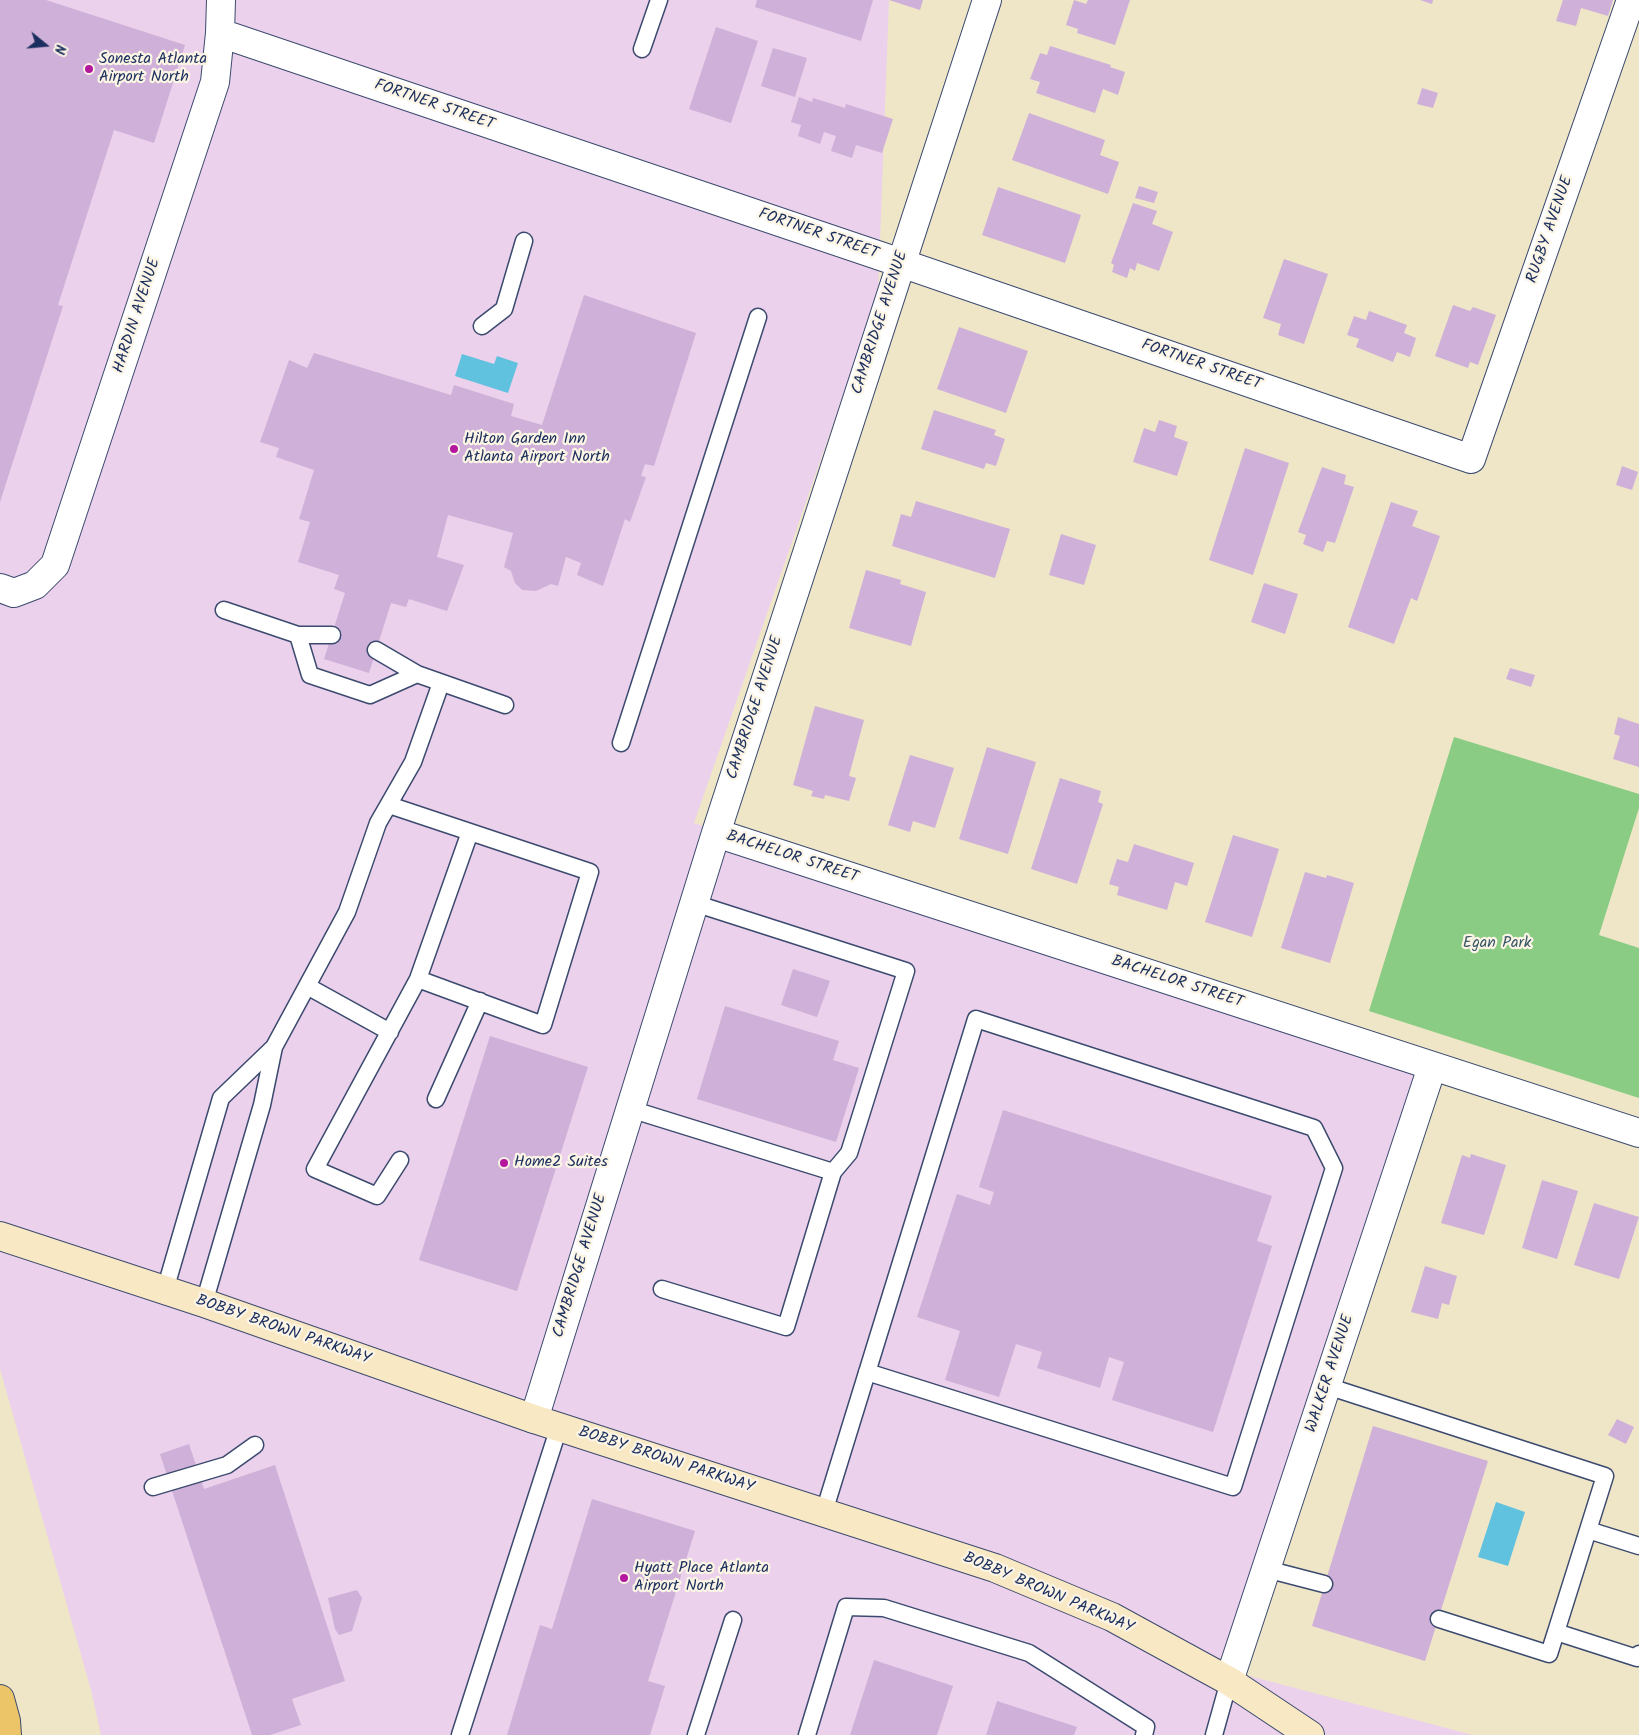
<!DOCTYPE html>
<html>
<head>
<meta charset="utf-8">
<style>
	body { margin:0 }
	#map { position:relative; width:1639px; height:1735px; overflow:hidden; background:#efe6c8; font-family:Kalam,sans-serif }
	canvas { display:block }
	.north { position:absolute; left:20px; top:20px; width:50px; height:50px; -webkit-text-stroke:4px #fcf5e5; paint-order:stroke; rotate:107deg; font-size:14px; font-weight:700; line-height:20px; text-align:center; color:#1b2f5e }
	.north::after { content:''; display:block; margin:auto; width:18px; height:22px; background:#1b2f5e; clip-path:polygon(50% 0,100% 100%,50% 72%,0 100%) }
</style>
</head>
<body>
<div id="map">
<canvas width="1639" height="1735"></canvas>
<div class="north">N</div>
</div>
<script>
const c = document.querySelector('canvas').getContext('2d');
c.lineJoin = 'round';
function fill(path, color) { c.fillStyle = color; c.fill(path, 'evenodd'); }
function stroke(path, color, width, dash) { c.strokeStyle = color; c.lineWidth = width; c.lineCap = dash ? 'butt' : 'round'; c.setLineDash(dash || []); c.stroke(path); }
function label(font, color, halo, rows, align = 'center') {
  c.font = font + ' Kalam,sans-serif'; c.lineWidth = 4.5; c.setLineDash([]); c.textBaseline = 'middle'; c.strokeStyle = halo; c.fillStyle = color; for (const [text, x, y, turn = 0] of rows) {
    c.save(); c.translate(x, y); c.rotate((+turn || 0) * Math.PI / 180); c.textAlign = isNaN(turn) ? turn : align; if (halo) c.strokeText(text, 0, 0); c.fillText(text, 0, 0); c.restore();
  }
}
fill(new Path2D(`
	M0 0H889L878 295 694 823 1426 1070 1242 1674 1473 1735H101L91 1690 0 1369Z`), '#ebd1eb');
fill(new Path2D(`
	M1454 737 1639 794V808L1599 935 1639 948V1098L1369 1011Z`), '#8acc84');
fill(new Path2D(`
	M462 354 494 364 497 356 518 363 508 393 455 376Z
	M1496 1502 1525 1512 1508 1566 1478 1557Z`), '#61c2df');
fill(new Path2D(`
	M0 0H46L185 45 154 143 114 130 58 305 63 306 0 502Z
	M757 0H873L861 41 755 7Z
	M889 0H923L920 10Z
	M1074 0 1086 4 1088 0H1130L1115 45 1077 33 1078 29 1066 25Z
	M1420 0H1433L1432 4Z
	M1563 0H1613L1608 16 1581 8 1576 26 1556 21Z
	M716 27 758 41 731 123 689 109Z
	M1050 46 1111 65 1110 67 1125 72 1118 95 1103 89 1095 113 1036 93 1040 82 1030 79 1040 53 1047 55Z
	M773 48 807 58 795 97 761 86Z
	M1422 88 1438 93 1433 108 1417 104Z
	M799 97 812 102 813 98 845 108 846 104 893 119 882 153 856 145 852 158 831 151 836 136 824 132 820 144 798 136 801 125 791 122Z
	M1029 113 1105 140 1100 155 1119 162 1108 194 1012 160Z
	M1139 186 1158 192 1154 203 1135 198Z
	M998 187 1081 215 1065 263 982 235Z
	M1133 203 1157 211 1152 224 1173 232 1159 271 1137 263 1135 271 1130 268 1127 278 1112 272 1114 265 1111 263Z
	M1284 259 1328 274 1304 344 1278 335 1281 324 1263 318Z
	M584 295 696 333 654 466 645 464 641 476 646 477 630 522 625 519 603 586 577 575 581 563 566 557 558 586 551 584 536 591 522 590 515 583 511 571 504 567 513 533 448 515 437 557 464 565 447 611 409 599 406 607 391 603 369 673 324 659 345 593 334 589 339 575 298 562 310 522 299 519 314 470 276 457 279 448 260 442 289 360 307 368 314 353 451 395 454 385 514 404 511 416 542 425Z
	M1453 305 1470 311 1473 307 1496 315 1478 365 1470 362 1468 368 1435 356Z
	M1369 311 1407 325 1404 333 1416 338 1410 357 1397 352 1393 362 1356 347 1359 339 1347 335 1354 316 1366 320Z
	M959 327 1028 351 1006 413 937 389Z
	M934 410 996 430 994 435 1005 439 996 466 986 463 984 469 921 449Z
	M1159 420 1177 426 1174 437 1188 442 1177 476 1133 462 1144 428 1155 432Z
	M1245 448 1289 463 1253 575 1209 560Z
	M1622 466 1638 472 1632 490 1616 485Z
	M1322 467 1346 475 1344 484 1354 487 1335 543 1327 541 1323 552 1303 544 1306 535 1298 532Z
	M916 501 1010 529 995 578 892 546 901 514 911 517Z
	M1391 502 1418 511 1412 526 1440 536 1417 601 1411 598 1394 644 1348 627Z
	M1061 534 1096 545 1084 585 1049 575Z
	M866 570 901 580 900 584 926 592 911 646 849 628Z
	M1264 583 1298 594 1285 634 1251 622Z
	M1510 668 1535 675 1531 687 1506 679Z
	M815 706 864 720 849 776 856 778 849 801 825 795 824 799 811 796 813 791 793 785Z
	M1618 717 1639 724V767L1613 759 1620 736 1614 734Z
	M987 747 1036 762 1008 854 959 839Z
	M910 755 954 768 935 828 913 821 910 832 888 825Z
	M1060 778 1101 791 1098 802 1103 804 1077 884 1031 869Z
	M1233 835 1279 849 1252 937 1205 922Z
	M1134 844 1194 863 1187 886 1175 882 1167 910 1117 895 1119 887 1109 884 1117 859 1128 862Z
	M1305 872 1326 878 1327 875 1354 883 1330 963 1281 948Z
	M793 969 830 981 817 1017 781 1005Z
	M725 1006 839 1041 833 1060 859 1068 836 1142 697 1099Z
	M490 1036 588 1067 517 1291 419 1260Z
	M1003 1110 1272 1196 1257 1241 1272 1246 1213 1432 1112 1400 1124 1362 1109 1357 1100 1388 1037 1368 1042 1352 1016 1344 999 1397 945 1380 960 1331 917 1317 957 1194 990 1205 994 1192 979 1187Z
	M1471 1154 1506 1165 1484 1235 1441 1223 1462 1155 1470 1158Z
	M1542 1180 1578 1191 1557 1259 1522 1248Z
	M1594 1203 1639 1217 1619 1279 1574 1265Z
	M1425 1266 1457 1276 1449 1305 1442 1303 1438 1319 1411 1312Z
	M1617 1419 1634 1427 1626 1444 1608 1435Z
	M1373 1426 1488 1461 1425 1661 1312 1626Z
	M189 1444 204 1489 275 1465 345 1681 292 1699 301 1725 270 1735H252L160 1454Z
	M592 1499 695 1531 648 1681 665 1686 650 1735H507L540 1625 552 1629Z
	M357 1590 362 1598 352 1631 339 1635 335 1629 328 1598Z
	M874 1660 953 1686 937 1735H850Z
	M997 1701 1077 1727 1074 1735H986Z`), '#cfb0d8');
const service = new Path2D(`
	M642 49 659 0
	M482 326 504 309 524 241
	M224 610 298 635H332
	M298 635 310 675 370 695 417 674
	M376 650 417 674 505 705
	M621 743 758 317
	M389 805 590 872 543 1025 418 979
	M694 903 906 971 849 1153 833 1172
	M307 986 390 1032
	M274 1047 347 912 378 823 413 762 441 683
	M436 1099 480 1001
	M630 1109 833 1172 786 1327 662 1289
	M400 1160 377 1196 315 1169 418 979 470 832
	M165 1290 221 1098 274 1047 262 1105 204 1303
	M1327 1386 1605 1476 1556 1632 1637 1658 1639 1654
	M153 1487 227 1465 255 1445
	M824 1512 976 1019 1314 1128 1334 1168 1233 1487 867 1372
	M1588 1530 1639 1546
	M1266 1569 1324 1584
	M1439 1619 1549 1654 1556 1632
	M460 1735 559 1427
	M696 1735 733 1620
	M807 1735 846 1607 884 1608 1029 1653 1146 1727 1144 1735
	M1214 1735 1229 1681`);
const minor = new Path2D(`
	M220 33 901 263 1471 459 1631 0
	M0 588 14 593 35 585 55 565 215 82 220 33 221 0
	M716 833 1639 1133
	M534 1419 716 833 987 0
	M1229 1681 1432 1067`);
const secondary = new Path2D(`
	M0 1236 204 1303 534 1419 995 1568 1112 1617 1229 1681 1310 1735`);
const motorway = new Path2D(`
	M0 1699 6 1721 7 1735`);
stroke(service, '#3b4a6e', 19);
stroke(minor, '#3b4a6e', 30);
stroke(secondary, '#3b4a6e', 30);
stroke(motorway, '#3b4a6e', 30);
stroke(service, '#fff', 16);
stroke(minor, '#fff', 28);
stroke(secondary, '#f8e8c3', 28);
stroke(motorway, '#edc569', 28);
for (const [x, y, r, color] of [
	[89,69,5,"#b5179e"],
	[454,449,5,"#b5179e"],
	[504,1163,5,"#b5179e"],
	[624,1578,5,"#b5179e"]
]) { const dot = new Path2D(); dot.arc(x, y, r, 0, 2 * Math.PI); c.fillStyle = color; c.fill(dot); stroke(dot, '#fcf5e5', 2); }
label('16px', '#1b2f5e', '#fcf5e5', [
	["Sonesta Atlanta",99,60],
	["Airport North",99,78],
	["Hilton Garden Inn",464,440],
	["Atlanta Airport North",464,458],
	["Home2 Suites",514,1163],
	["Hyatt Place Atlanta",634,1569],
	["Airport North",634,1587]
], 'left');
label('16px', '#1b2f5e', '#fcf5e5', [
	["FORTNER STREET",434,106,19],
	["RUGBY AVENUE",1551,230,-71],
	["FORTNER STREET",818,235,19],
	["HARDIN AVENUE",138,316,-72],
	["CAMBRIDGE AVENUE",881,323,-72],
	["FORTNER STREET",1201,366,19],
	["CAMBRIDGE AVENUE",756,708,-72],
	["BACHELOR STREET",792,858,18],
	["BACHELOR STREET",1177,983,18],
	["CAMBRIDGE AVENUE",581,1266,-73],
	["BOBBY BROWN PARKWAY",283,1331,19],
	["WALKER AVENUE",1331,1374,-72],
	["BOBBY BROWN PARKWAY",666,1461,18],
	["BOBBY BROWN PARKWAY",1048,1594,23]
]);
label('16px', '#375668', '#fcf5e5', [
	["Egan Park",1497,944]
]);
</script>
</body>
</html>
